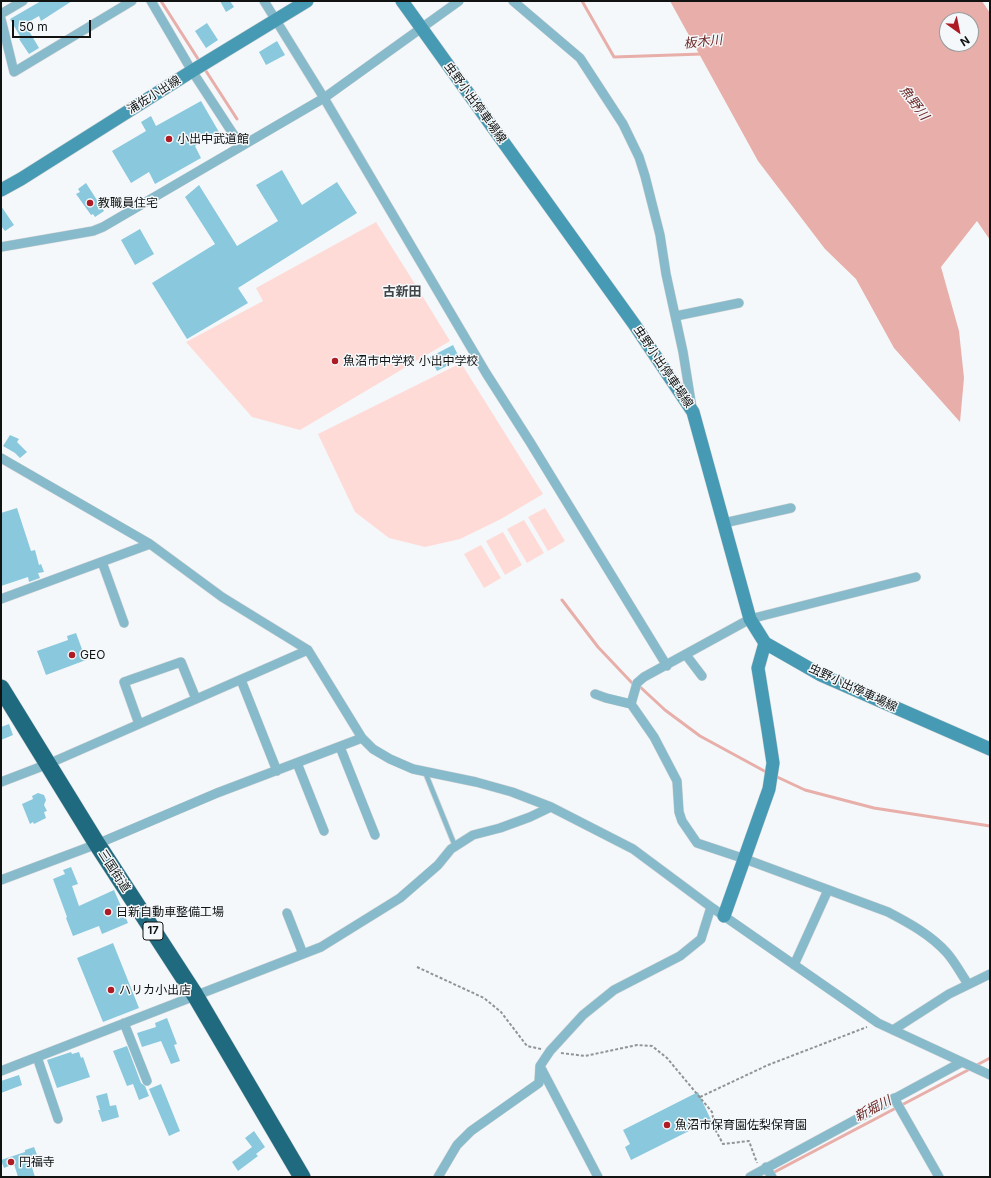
<!DOCTYPE html>
<html>
<head>
<meta charset="utf-8">
<style>
	body { margin:0 }
	#map { position:relative; width:991px; height:1178px; overflow:hidden; background:#f4f8fa; font-family:Inter,sans-serif }
	canvas { display:block }
	.frame { position:absolute; inset:0; border:2px solid #111313; pointer-events:none }
	.north { position:absolute; left:939px; top:12px; width:40px; height:40px; box-sizing:border-box; background:#f4f8fa; border:1px solid #999c9e; border-radius:50%; rotate:147deg; font-size:11px; font-weight:700; line-height:16px; text-align:center; color:#111313 }
	.north::after { content:''; display:block; margin:auto; width:14px; height:18px; background:#ae1b25; clip-path:polygon(50% 0,100% 100%,50% 72%,0 100%) }
	.scale { position:absolute; left:12px; top:20px; width:79px; height:18px; box-sizing:border-box; border:2px solid #111313; border-top:0; padding-left:5px; font-size:12px; line-height:14px; white-space:nowrap; color:#111313; -webkit-text-stroke:3px #f4f8fa; paint-order:stroke }
</style>
</head>
<body>
<div id="map">
<canvas width="991" height="1178"></canvas>
<div class="frame"></div>
<div class="north">N</div>
<div class="scale">50 m</div>
</div>
<script>
const c = document.querySelector('canvas').getContext('2d');
c.lineJoin = 'round';
function fill(path, color) { c.fillStyle = color; c.fill(path, 'evenodd'); }
function stroke(path, color, width, dash) { c.strokeStyle = color; c.lineWidth = width; c.lineCap = dash ? 'butt' : 'round'; c.setLineDash(dash || []); c.stroke(path); }
function label(font, color, halo, rows, align = 'center') {
  c.font = font + ' Inter,"Noto Sans JP",sans-serif'; c.lineWidth = 3; c.setLineDash([]); c.textBaseline = 'middle'; c.strokeStyle = halo; c.fillStyle = color; for (const [text, x, y, turn = 0] of rows) {
    c.save(); c.translate(x, y); c.rotate((+turn || 0) * Math.PI / 180); c.textAlign = isNaN(turn) ? turn : align; if (halo) c.strokeText(text, 0, 0); c.fillText(text, 0, 0); c.restore();
  }
}
fill(new Path2D(`
	M376 222 415 284 450 341 300 430 252 417 186 342 263 301 256 288Z
	M461 363 543 494 501 519 460 539 425 547 389 538 355 512 318 434Z
	M545 508 565 541 548 551 528 517Z
	M524 520 544 553 527 563 507 529Z
	M503 532 522 565 505 575 486 541Z
	M481 545 501 578 484 588 464 554Z`), '#ffdbd7');
fill(new Path2D(`
	M670 1H982L990 13V240L977 221 941 267 959 331 964 378 960 422 894 348 856 279 825 249 758 161ZM947 20H971V44H947Z`), '#e8aea9');
stroke(new Path2D(`
	M161 1 200 62
	M582 1 614 57 702 54
	M204 68 237 119
	M562 600 598 647 633 684 638 685 665 710 700 736 768 773
	M775 776 805 790 874 808 990 826
	M975 1066 990 1058
	M765 1177 970 1069`), '#e8aea9', 3);
fill(new Path2D(`
	M41 1H72L41 21 39 16 25 24 39 48 29 54 19 39 21 38 10 19Z
	M220 1H230L234 7 226 12Z
	M207 23 218 40 206 48 195 31Z
	M277 41 285 55 266 65 259 52Z
	M201 101 219 132 195 146 201 158 155 184 149 172 131 183 112 151 146 131 141 122 151 116 156 126Z
	M282 170 302 205 337 182 357 213 238 288 248 303 187 339 152 283 215 244 185 197 199 185 237 246 278 221 256 185Z
	M86 183 104 211 95 217 93 214 91 215 76 194 80 192 78 189Z
	M1 206 14 225 5 231 1 226Z
	M140 229 154 254 135 265 121 240Z
	M453 345 460 359 437 371 430 357Z
	M10 435 19 439 17 442 27 452 20 458 15 453 3 446Z
	M17 508 31 551 35 550 39 565 41 564 44 572 38 573 40 578 29 582 28 577 1 586V513Z
	M76 633 86 660 46 675 37 651 68 640 67 636Z
	M9 724 13 735 1 740V727Z
	M38 793 44 795 46 800 44 805 47 811 44 812 46 818 34 824 33 822 30 824 22 804 33 799 32 796Z
	M71 867 78 884 72 886 79 906 114 890 128 923 102 934 99 926 73 936 66 918 67 917 53 879 65 874 63 870Z
	M113 943 139 1008 103 1022 77 958Z
	M167 1018 177 1044 174 1045 180 1061 171 1064 161 1041 142 1047 137 1033 156 1027 155 1023Z
	M127 1046 141 1083 145 1086 149 1096 139 1100 133 1084 127 1086 113 1051Z
	M71 1052 72 1054 79 1052 81 1058 83 1057 90 1077 57 1088 47 1060Z
	M19 1075 22 1085 1 1093V1081Z
	M161 1084 180 1131 169 1136 149 1089Z
	M698 1092 711 1120 631 1160 625 1147 630 1144 623 1130Z
	M107 1093 110 1106 116 1105 119 1117 102 1122 98 1110H100L96 1096Z
	M254 1131 265 1147 256 1154 258 1156 238 1171 232 1162 252 1147 245 1138Z
	M34 1147 38 1157 31 1159 33 1163 31 1164 35 1177H18L14 1164 4 1168 1 1160 25 1152V1150Z`), '#8ac8dd');
const lane = new Path2D(`
	M425 772 455 846`);
const street = new Path2D(`
	M151 1 192 71 241 146
	M264 1 324 98 486 373 530 442 667 666
	M513 1 580 58 623 124 639 157 645 176 660 235 666 274 683 352 692 408
	M1 14 23 1
	M1 19 14 72 132 1
	M1 247 93 231 103 227 324 98 459 1
	M676 316 739 303
	M1 458 150 544 222 597 308 650 362 738 373 749 390 759 413 769 476 782 512 792 551 807 633 849 711 907 878 1023 990 1075
	M724 523 791 508
	M102 562 124 623
	M916 577 750 619 644 677 637 683 631 704 654 737 677 781 679 812 682 821 697 843 745 859 888 912C909 923 931 935 947 953 955 962 961 974 968 984
	M1 599 150 544
	M686 655 702 676
	M241 680 277 771
	M595 694 606 698 631 704
	M139 724 124 682 181 662 196 699
	M340 747 375 835
	M297 763 324 831
	M1 782 48 764 308 650
	M1 880 97 844 217 793 362 738
	M287 913 303 954
	M794 965 828 890
	M124 1023 147 1081
	M893 1030 949 994 990 974
	M37 1057 58 1119
	M540 1066 598 1177
	M1 1071 321 947 400 898 438 865 451 849 473 835 500 828 530 817 551 807
	M894 1098 939 1177
	M766 1167 772 1177
	M438 1177 457 1145 471 1131 539 1083 540 1066 550 1051 583 1015 614 990 680 956 701 939 711 907
	M750 1177 962 1062`);
const secondary = new Path2D(`
	M402 1 634 324 693 412 750 619 765 643 821 675 990 749
	M1 190 21 179 192 71 307 1
	M724 916 769 789 773 763 768 730 758 668 765 643`);
const highway = new Path2D(`
	M1 688 97 844 195 995 302 1177`);
stroke(lane, '#d0d3d5', 6);
stroke(street, '#d0d3d5', 10);
stroke(secondary, '#d0d3d5', 14);
stroke(highway, '#d0d3d5', 18);
stroke(new Path2D(`
	M417 967 484 998 501 1012 527 1046 541 1049
	M561 1053 585 1056 637 1045 652 1046 667 1058 712 1112 715 1129 723 1144 749 1141 757 1163
	M700 1097 768 1065 867 1027`), '#919495', 2, [3, 2]);
stroke(lane, '#87baca', 4.5);
stroke(street, '#87baca', 9);
stroke(secondary, '#479ab3', 13);
stroke(highway, '#206a7f', 17);
for (const [x, y, r, color] of [
	[169,139,4,"#ae1b25"],
	[90,203,4,"#ae1b25"],
	[335,361,4,"#ae1b25"],
	[72,655,4,"#ae1b25"],
	[108,912,4,"#ae1b25"],
	[111,990,4,"#ae1b25"],
	[667,1125,4,"#ae1b25"],
	[11,1162,4,"#ae1b25"]
]) { const dot = new Path2D(); dot.arc(x, y, r, 0, 2 * Math.PI); c.fillStyle = color; c.fill(dot); stroke(dot, '#f4f8fa', 1.5); }
for (const [x, y, w] of [
	[153,931,20]
]) { const box = new Path2D(); box.roundRect(x - w / 2, y - 9, w, 18, 3); c.fillStyle = '#f4f8fa'; c.fill(box); stroke(box, '#111313', 1); }
label('bold 11px', '#111313', null, [
	["17",153,931]
]);
label('12px', '#111313', '#f4f8fa', [
	["浦佐小出線",154,95,-32],
	["虫野小出停車場線",475,103,54],
	["虫野小出停車場線",663,367,56],
	["虫野小出停車場線",853,688,25],
	["三国街道",114,871,57]
]);
label('12px', '#111313', '#f4f8fa', [
	["小出中武道館",177,139],
	["教職員住宅",98,203],
	["魚沼市中学校 小出中学校",343,361],
	["GEO",80,655],
	["日新自動車整備工場",116,912],
	["ハリカ小出店",119,990],
	["魚沼市保育園佐梨保育園",675,1125],
	["円福寺",19,1162]
], 'left');
label('italic 13px', '#6e2827', '#f4f8fa', [
	["板木川",703,42,-6],
	["魚野川",914,103,53],
	["新堀川",873,1109,-28]
]);
label('bold 13px', '#414446', '#f4f8fa', [
	["古新田",402,292]
]);
</script>
</body>
</html>
